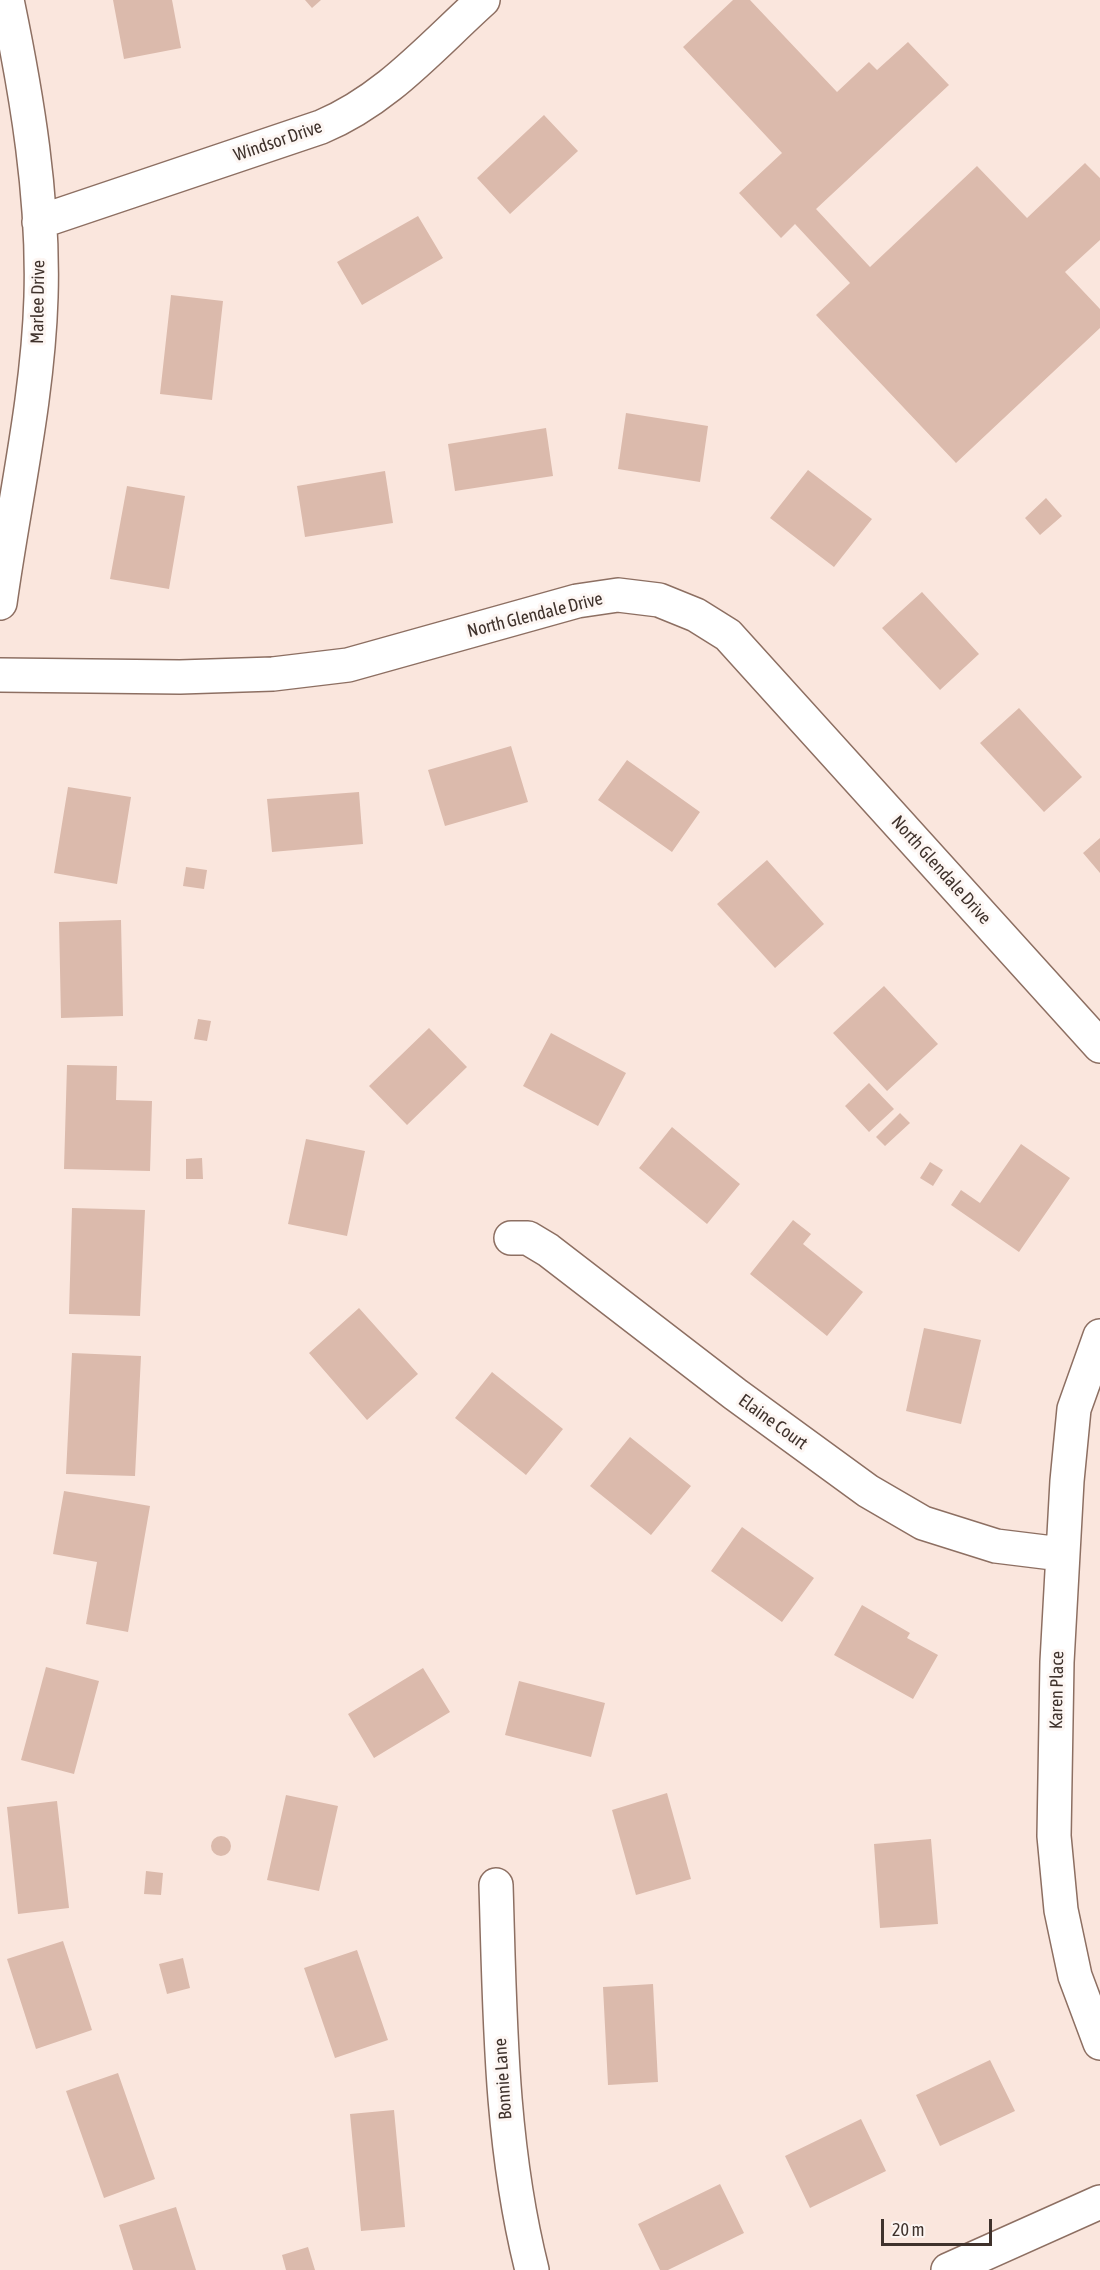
<!DOCTYPE html>
<html>
<head>
<meta charset="utf-8">
<style>
	body { margin:0 }
	#map { position:relative; width:1100px; height:2270px; overflow:hidden; background:#fae6dd; font-family:"Asap Condensed",sans-serif }
	canvas { display:block }
	.scale { position:absolute; left:881px; top:2219px; width:111px; height:27px; box-sizing:border-box; border:3px solid #3f322c; border-top:0; padding-left:8px; font-size:18px; line-height:21px; white-space:nowrap; color:#3f322c; -webkit-text-stroke:4px #fdf6f3; paint-order:stroke }
</style>
</head>
<body>
<div id="map">
<canvas width="1100" height="2270"></canvas>
<div class="scale">20 m</div>
</div>
<script>
const c = document.querySelector('canvas').getContext('2d');
c.lineJoin = 'round';
function fill(path, color) { c.fillStyle = color; c.fill(path, 'evenodd'); }
function stroke(path, color, width, dash) { c.strokeStyle = color; c.lineWidth = width; c.lineCap = dash ? 'butt' : 'round'; c.setLineDash(dash || []); c.stroke(path); }
function label(font, color, halo, rows, align = 'center') {
  c.font = font + ' "Asap Condensed",sans-serif'; c.lineWidth = 6; c.setLineDash([]); c.textBaseline = 'middle'; c.strokeStyle = halo; c.fillStyle = color; for (const [text, x, y, turn = 0] of rows) {
    c.save(); c.translate(x, y); c.rotate((+turn || 0) * Math.PI / 180); c.textAlign = isNaN(turn) ? turn : align; if (halo) c.strokeText(text, 0, 0); c.fillText(text, 0, 0); c.restore();
  }
}
fill(new Path2D(`
	M113 0H172L181 48 124 59Z
	M305 0H321L312 8Z
	M733 0H750L837 92 869 62 877 70 908 42 949 85 816 209 870 267 977 166 1027 218 1085 163 1100 178V240L1065 272 1100 309V328L956 463 816 315 850 283 795 224 781 238 739 193 782 153 683 47Z
	M544 115 578 151 510 214 477 178Z
	M418 216 443 258 362 305 337 262Z
	M171 295 223 301 212 400 160 394Z
	M626 413 708 426 700 482 618 469Z
	M546 428 553 476 455 491 448 444Z
	M808 470 872 519 834 567 770 518Z
	M385 471 393 523 305 537 297 486Z
	M127 486 185 496 169 589 110 579Z
	M1046 498 1062 516 1040 535 1025 518Z
	M922 592 979 654 940 690 882 628Z
	M1019 708 1082 777 1044 812 980 743Z
	M511 746 528 802 445 826 428 770Z
	M627 760 700 812 672 852 598 800Z
	M68 787 131 797 117 884 54 873Z
	M359 792 363 844 272 852 267 799Z
	M1100 838V873L1083 853Z
	M767 860 824 924 775 968 717 904Z
	M186 867 207 870 204 889 183 886Z
	M121 920 123 1016 61 1018 59 922Z
	M884 986 938 1044 887 1091 833 1033Z
	M198 1019 211 1021 207 1041 194 1039Z
	M429 1028 467 1067 407 1125 369 1086Z
	M551 1033 626 1073 598 1126 523 1086Z
	M67 1065 117 1066 116 1100 152 1101 150 1171 64 1169Z
	M869 1083 894 1109 869 1132 845 1106Z
	M900 1113 910 1123 885 1146 876 1137Z
	M672 1127 740 1184 707 1224 639 1168Z
	M306 1139 365 1151 347 1236 288 1224Z
	M1021 1144 1070 1178 1019 1252 951 1205 961 1190 980 1203Z
	M202 1158 203 1179H186V1159Z
	M930 1162 943 1170 933 1186 920 1178Z
	M72 1208 145 1210 140 1316 69 1314Z
	M793 1220 811 1234 803 1244 863 1292 827 1336 750 1274Z
	M359 1308 418 1374 367 1420 309 1353Z
	M924 1328 981 1340 961 1424 906 1411Z
	M72 1353 141 1356 135 1476 66 1474Z
	M492 1372 563 1429 526 1475 455 1418Z
	M630 1437 691 1486 651 1535 590 1486Z
	M64 1491 150 1506 128 1632 86 1624 97 1562 53 1554Z
	M742 1527 814 1578 782 1622 711 1571Z
	M862 1605 910 1633 907 1638 938 1655 913 1699 834 1655Z
	M46 1667 99 1681 74 1774 21 1760Z
	M423 1668 450 1712 374 1758 348 1714Z
	M519 1681 605 1703 591 1757 505 1735Z
	M667 1793 691 1879 636 1895 612 1810Z
	M286 1795 338 1806 319 1891 267 1880Z
	M57 1801 69 1908 18 1914 7 1807Z
	M211 1846a10 10 0 1 1 20 0a10 10 0 1 1-20 0Z
	M931 1839 938 1924 880 1928 874 1844Z
	M146 1871 163 1873 161 1895 144 1894Z
	M63 1941 92 2030 36 2049 7 1959Z
	M357 1950 388 2040 335 2058 304 1968Z
	M183 1958 190 1988 167 1994 159 1964Z
	M653 1984 658 2082 608 2085 603 1987Z
	M990 2060 1015 2111 940 2146 916 2095Z
	M118 2073 155 2179 104 2198 66 2091Z
	M394 2110 405 2227 361 2231 350 2114Z
	M861 2119 886 2171 810 2208 785 2156Z
	M720 2184 744 2233 668 2270H660L638 2224Z
	M176 2207 196 2270H133L119 2225Z
	M308 2247 315 2270H286L282 2255Z`), '#dbbaac');
const street = new Path2D(`
	M39 222 321 127C386 100 431 47 483 0
	M0 603C14 502 38 399 41 297 44 198 27 96 7 0
	M0 675 180 677 273 674 348 665 577 601 618 595 659 600 696 615 728 635 1100 1046
	M511 1238H528L548 1250 735 1394 868 1491 923 1523 996 1546 1061 1554
	M1100 1336 1074 1409 1067 1481 1057 1662 1054 1836 1061 1910 1075 1976 1100 2043
	M496 1885C500 2015 500 2143 532 2270
	M948 2270 1100 2202`);
stroke(street, '#8d6f62', 36);
stroke(street, '#fff', 33);
label('18px', '#3f322c', '#fdf6f3', [
	["Windsor Drive",278,141,-19],
	["Marlee Drive",38,302,-89],
	["North Glendale Drive",535,615,-14],
	["North Glendale Drive",941,870,48],
	["Elaine Court",773,1422,36],
	["Karen Place",1057,1690,-89],
	["Bonnie Lane",503,2079,-94]
]);
</script>
</body>
</html>
